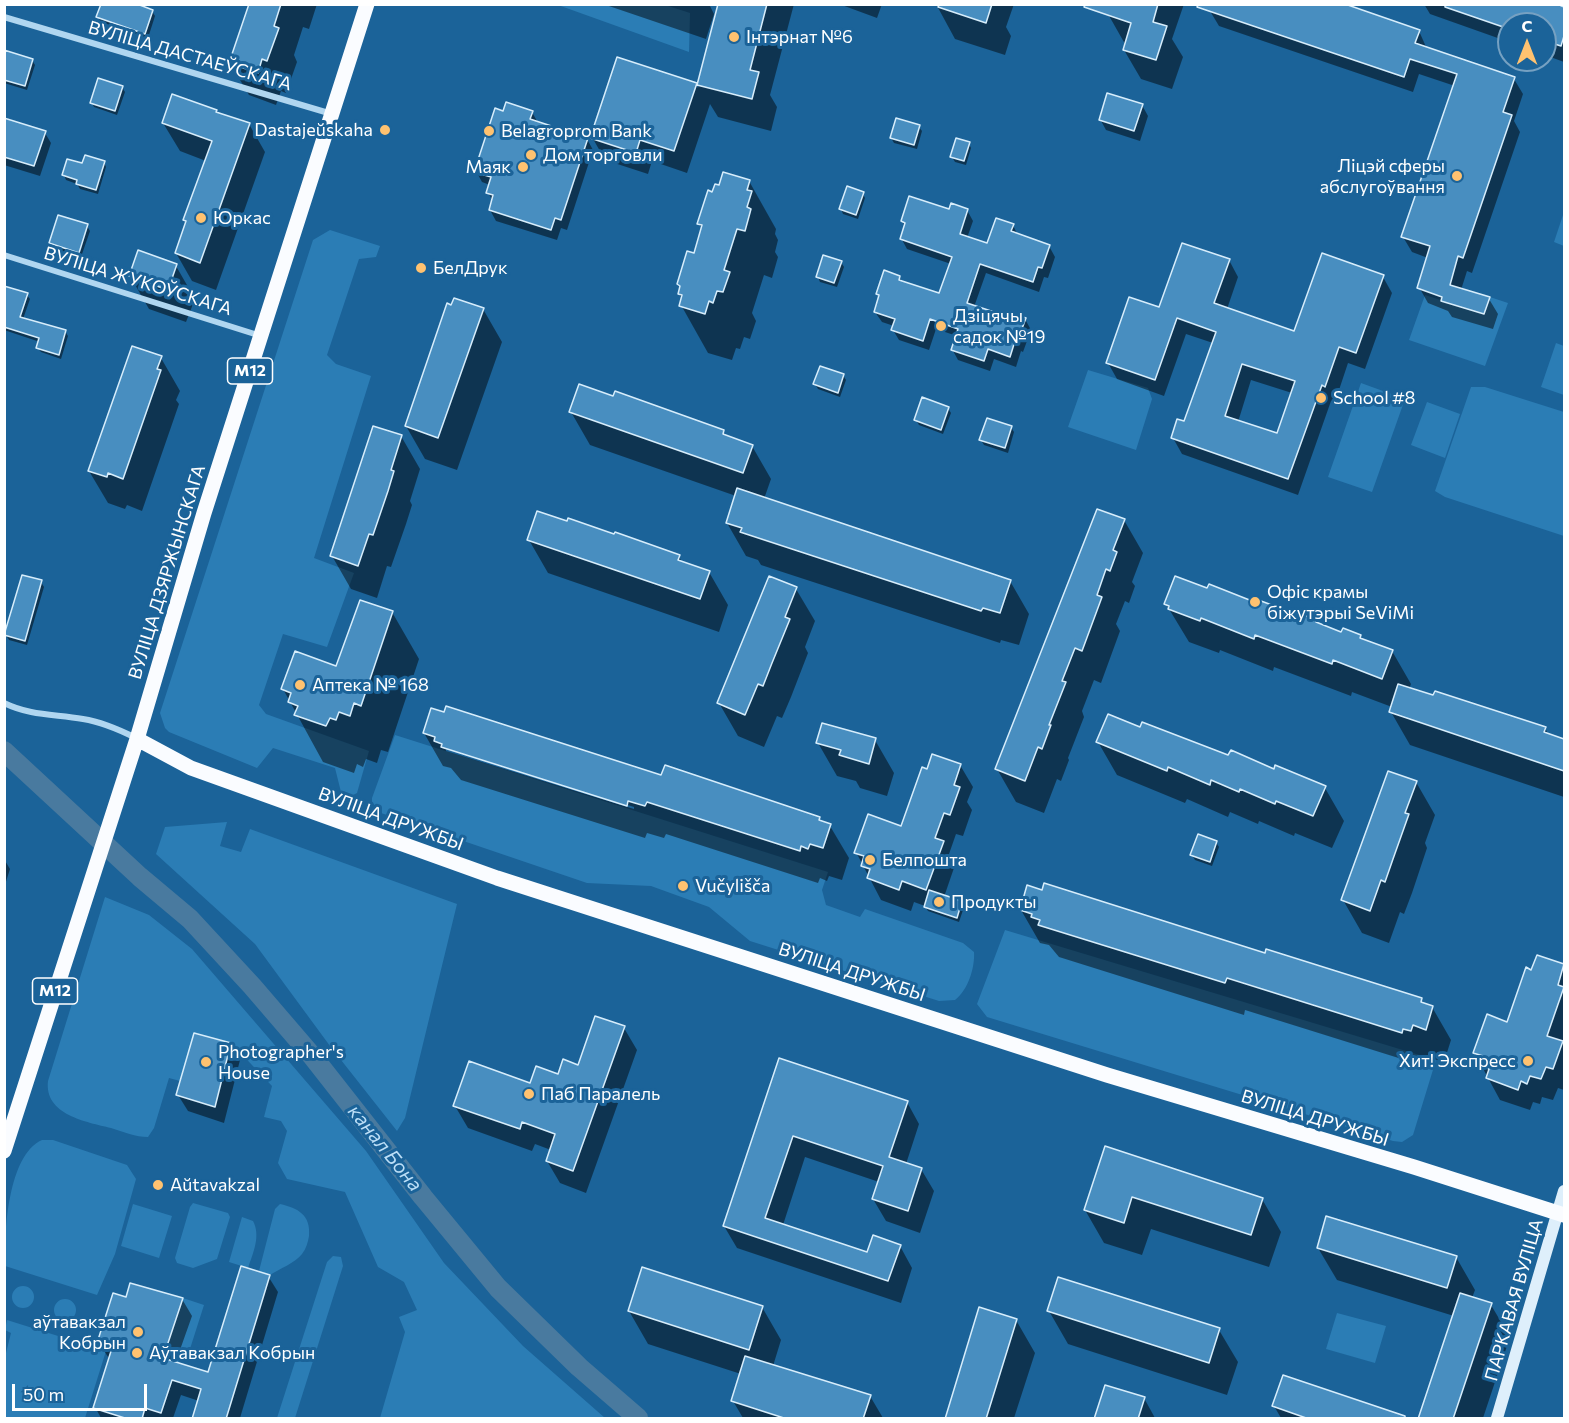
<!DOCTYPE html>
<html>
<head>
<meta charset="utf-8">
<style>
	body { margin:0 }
	#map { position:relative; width:1569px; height:1423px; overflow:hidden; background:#1b6399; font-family:Commissioner,sans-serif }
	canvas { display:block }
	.frame { position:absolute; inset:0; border:6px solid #fff; pointer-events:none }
	.north { position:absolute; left:1497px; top:12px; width:60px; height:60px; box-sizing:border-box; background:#1b6399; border:2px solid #76a1c2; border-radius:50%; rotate:0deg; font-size:16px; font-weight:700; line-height:24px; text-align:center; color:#fff }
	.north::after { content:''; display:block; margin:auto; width:21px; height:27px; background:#ffc270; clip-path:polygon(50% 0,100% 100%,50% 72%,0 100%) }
	.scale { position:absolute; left:12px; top:1384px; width:135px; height:27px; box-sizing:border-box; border:3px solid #fff; border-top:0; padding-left:8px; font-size:18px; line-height:21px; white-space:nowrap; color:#fff; -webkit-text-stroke:4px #1b6399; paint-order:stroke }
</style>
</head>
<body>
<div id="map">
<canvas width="1569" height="1423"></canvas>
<div class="frame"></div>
<div class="north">С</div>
<div class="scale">50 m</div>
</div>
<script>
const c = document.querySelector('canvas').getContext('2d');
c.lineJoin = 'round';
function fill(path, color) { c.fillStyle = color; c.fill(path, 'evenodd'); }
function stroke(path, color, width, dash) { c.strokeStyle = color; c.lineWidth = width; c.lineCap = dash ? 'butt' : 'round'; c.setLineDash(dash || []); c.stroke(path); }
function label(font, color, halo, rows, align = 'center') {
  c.font = font + ' Commissioner,sans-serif'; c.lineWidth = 6; c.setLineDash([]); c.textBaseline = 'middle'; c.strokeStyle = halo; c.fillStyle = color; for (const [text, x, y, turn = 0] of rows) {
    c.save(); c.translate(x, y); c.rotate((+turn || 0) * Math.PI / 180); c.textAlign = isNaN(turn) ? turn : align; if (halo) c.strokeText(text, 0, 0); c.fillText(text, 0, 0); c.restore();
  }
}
fill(new Path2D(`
	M558 5H665L690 13 689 52Z
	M1564 212V246L1554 242Z
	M330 230 380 246 376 257 359 259 327 355 336 364 371 376 314 558 354 573 327 647 283 634 259 705 266 714 369 751 357 793 343 800 335 768 273 748 257 768 169 732 165 728 160 713 313 240Z
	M1425 295 1484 314 1490 297 1508 303 1485 366 1409 340Z
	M1556 343 1564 346V395L1541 387Z
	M1088 370 1148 388 1152 399 1136 450 1068 427Z
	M1361 383 1405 399 1372 492 1328 477Z
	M1471 387H1485L1564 412V536L1445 497 1435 491Z
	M1427 402 1460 414 1445 458 1411 445Z
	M395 735 828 872 822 890 826 905 860 917 865 909 963 943 974 952C975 968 968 990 955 1000L939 1001 750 941 709 907 651 886 587 883 381 813 372 802V798Z
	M227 822 220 846 241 852 250 829 457 904 405 1118 397 1131 330 1046 255 944 156 854 165 827Z
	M105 897 149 915 192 949 366 1151 444 1263 523 1346 605 1418H380L405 1332 399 1317 417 1310 404 1282 378 1267 345 1192 287 1179 278 1163 287 1131 281 1121 264 1117 272 1086 231 1043 194 1033 180 1081 169 1078 154 1128 148 1137C136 1137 123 1132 111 1128 87 1122 44 1115 48 1081Z
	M1005 930 1436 1060 1413 1135 1402 1142 1393 1141 987 1017 977 1004Z
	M42 1140H53L127 1165 136 1179 115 1254 97 1295 5 1266C4 1232 8 1155 42 1140Z
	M193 1203 228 1213 230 1217 217 1259 193 1268 177 1263 175 1258 190 1207Z
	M133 1204 172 1216 159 1258 121 1246Z
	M280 1204C298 1208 311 1215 309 1236 308 1242 306 1249 302 1254 295 1263 279 1269 270 1275L259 1271 275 1209Z
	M242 1217 253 1221C261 1236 253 1253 248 1268L229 1262Z
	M333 1256 341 1257 343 1266 295 1418H277L327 1262Z
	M12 1297a11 11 0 1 1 22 0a11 11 0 1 1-22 0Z
	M183 1298 204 1305 189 1352 177 1363 163 1358Z
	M54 1310a11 11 0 1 1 22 0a11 11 0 1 1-22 0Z
	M1337 1313 1386 1326 1375 1363 1326 1349Z
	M7 1320 106 1351 85 1418H5V1357L11 1333 5 1330Z`), '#2b7db5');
fill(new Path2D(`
	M250 4H317L309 29 303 27 294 55 297 62 286 93 281 91 276 105 249 95 230 63Z
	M603 4H709L714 14 706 39Z
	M720 4H794L770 95 777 107 771 131 718 117 710 104 687 173 652 161 648 174 605 160 592 137 696 85 698 88Z
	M839 4H882L877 18Z
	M936 4H1014L1006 27 1011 36 1005 55 955 39Z
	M1111 4H1184L1172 39 1183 57 1172 89 1141 79 1124 50 1125 44 1108 14Z
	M1424 4H1552L1564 9V62L1545 55V24H1509V42L1430 14Z
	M152 11 155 16 148 38 101 22 98 17Z
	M1210 11 1419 31 1427 49 1514 79 1523 94 1514 121 1520 132 1472 273 1467 271 1461 290 1489 299 1498 314 1493 329 1452 317 1448 311 1428 303 1419 287 1428 258 1412 252 1403 237 1455 86 1419 74 1413 92 1219 26Z
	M4 51 32 60 35 65 27 90 4 83Z
	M122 87 125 92 117 115 94 107 92 103Z
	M1142 105 1148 116 1140 141 1106 130 1100 119Z
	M532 112 538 123 587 139 593 150 567 230 561 228 557 240 496 221 490 210 493 202 488 192 490 185 482 182 476 171 504 113Z
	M217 114 249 124 265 152 216 290 192 281 176 253 187 223 185 220 206 161 180 151 163 123Z
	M4 120 45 133 51 143 40 176 4 165Z
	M919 127 922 131 917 149 894 143 891 138Z
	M969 144 971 148 966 165 955 162 952 157Z
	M104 162 106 167 98 194 80 189 77 184 66 180 64 175 83 165Z
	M749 181 776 229 775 234 778 240 775 252 778 257 772 278 764 275 752 313 756 321 750 339 744 337 740 349 736 348 732 360 708 353 681 305 682 299 679 294 681 288 679 284 695 255 702 229 699 223 713 194Z
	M863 194 865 198 858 219 843 214 841 209Z
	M967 210 973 221 967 238 988 245 1013 225 1018 236 1049 246 1055 257 1048 278 1044 277 1039 292 986 273 974 307 1007 318 1025 319 1031 330 1023 352 1021 351 1016 367 994 359 990 371 958 360 952 349 957 336 936 329 929 350 899 340 893 330 894 326 882 322 875 312 880 298 878 294 899 277 903 283 940 295 951 264 907 249 901 238 905 227 902 221 950 211Z
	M87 226 90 231 81 257 53 248 50 243Z
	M1229 260 1238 277 1227 309 1295 333 1383 277 1392 293 1365 369 1348 363 1335 402 1331 401 1298 495 1182 454 1173 438 1184 423 1213 343 1186 334 1164 396 1117 379 1108 363 1160 309ZM1251 380 1292 393 1278 435 1238 422Z
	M841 262 844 267 837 287 820 282 818 277Z
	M176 266 195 299 186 322 149 309 130 276Z
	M4 287 27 295 30 299 23 319 65 331 68 336 61 359 41 352 38 348 40 342 4 330Z
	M483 309 502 342 457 470 425 459 406 426Z
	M161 358 180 391 176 400 179 404 142 511 127 505 125 509 108 503 89 471Z
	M843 375 846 380 840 397 818 389 815 384Z
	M948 408 951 413 943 434 919 425 916 420Z
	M571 412 723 431 726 437 752 446 771 479 764 499 1010 581 1029 614 1019 645 1001 640 1000 643 761 565 758 560 746 556 727 523 736 496 590 445Z
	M1011 427 1014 432 1008 453 984 445 981 440Z
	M401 436 420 469 410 501 412 505 406 524 391 567 387 566 377 598 351 589 332 556Z
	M1124 520 1143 553 1132 582 1135 586 1129 603 1125 601 1116 624 1120 631 1101 683 1094 680 1082 711 1084 717 1068 758 1069 760 1061 781 1057 779 1044 813 1016 802 997 769Z
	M529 540 679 556 682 563 709 572 728 605 719 632 548 573Z
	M770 578 796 589 815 621 805 647 808 653 791 697 782 718 777 716 764 747 738 736 719 703Z
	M41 582 44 587 27 645 9 640 6 635Z
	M1208 590 1315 621 1318 625 1342 634 1360 636 1363 640 1392 651 1411 684 1409 689 1545 728 1549 736 1564 741V797L1410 745 1391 712 1392 707 1352 692 1351 696 1274 667 1273 671 1220 650 1219 653 1189 642 1166 604Z
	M392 612 419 659 388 752 381 750 377 763 366 759 363 767 357 764 354 773 323 762 283 689 337 668Z
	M1141 729 1325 788 1344 821 1332 848 1295 833 1294 836 1259 821 1258 824 1230 812 1228 817 1187 799 1185 803 1117 775 1098 742Z
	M424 733 819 818 822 823 830 826 849 858 842 880 829 876 827 881 820 878 818 883 666 834 664 838 647 833 645 838 461 780 451 768 443 766ZM446 748 634 807V809L446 751Z
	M875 740 894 773 887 796 860 788 856 781 837 776 818 743Z
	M960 765 973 787 967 802 972 810 963 836 956 834 949 854 955 865 944 897 961 903 964 907 959 922 928 911 925 906 914 902 911 911 881 900 856 852 902 828 928 771Z
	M1416 782 1435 815 1425 843 1427 848 1412 893 1404 914 1400 912 1389 943 1362 933 1343 900Z
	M1216 842 1219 847 1212 866 1195 860 1192 855Z
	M4 859 10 869 4 888Z
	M1021 910 1421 999 1424 1005 1432 1007 1451 1040 1444 1062 1431 1058 1429 1063 1422 1061 1421 1065 1245 1010 1244 1015 1059 957 1049 945 1040 943Z
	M1538 956 1564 966V1090L1558 1088 1553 1100 1542 1097 1540 1104 1533 1102 1530 1110 1500 1100 1474 1052 1508 1023Z
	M624 1028 637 1050 586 1193 560 1183 547 1161 551 1150 535 1144 532 1151 468 1128 455 1106 531 1085 578 1067Z
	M230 1044 240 1060 224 1123 188 1111 178 1095Z
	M780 1060 907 1102 919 1124 906 1164 921 1169 934 1191 920 1233 886 1221 873 1199 879 1182 805 1157 783 1225 868 1253 900 1246 912 1268 901 1303 737 1248 724 1226Z
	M1106 1148 1262 1199 1281 1232 1269 1267 1151 1229 1142 1255 1104 1243 1085 1210Z
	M1318 1248 1456 1257 1475 1290 1472 1298 1491 1305 1510 1337 1483 1418H1419L1454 1316 1337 1280Z
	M268 1276 278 1292 240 1418H193L199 1401 181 1395 173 1418H101L95 1407 110 1360 99 1343 127 1299H182L192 1316 175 1364 209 1374Z
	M762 1307 781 1340 773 1366 870 1396 883 1418H743L733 1401 741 1374 648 1344 629 1311Z
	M1049 1311 1219 1330 1238 1362 1227 1395 1068 1344Z
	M1016 1320 1035 1353 1014 1418H946Z
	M1284 1377 1408 1418H1281L1274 1406Z
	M1144 1398 1155 1418H1096Z`), '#0007');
stroke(new Path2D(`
	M4 751 140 877 190 919 252 986 313 1057 423 1197 498 1288 579 1367 638 1418`), '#497a9f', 20);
const building = new Path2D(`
	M101 4H137L153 10 145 34 96 17Z
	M249 4H281L274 26 279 28 267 61 262 59 258 73 229 63Z
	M718 4H767L750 70 759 72 752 99 697 85Z
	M939 4H992L986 23 938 7Z
	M1085 4H1158L1153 22 1167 26 1156 60 1123 50 1131 23 1084 7Z
	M1198 4H1345L1420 30 1415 43 1515 77 1503 112 1512 115 1463 258 1458 256 1450 285 1490 297 1484 314 1441 301 1442 297 1417 288 1430 246 1401 237 1457 74 1410 59 1404 77 1197 7Z
	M1445 4H1557L1564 7V36L1561 46 1545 41V24H1509V29L1445 7Z
	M4 50 33 59 25 86 4 80Z
	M617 57 697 83 674 151 640 140 636 153 590 138Z
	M98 78 123 86 115 111 90 103Z
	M1107 93 1143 104 1134 131 1099 120Z
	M172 94 217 110 216 112 250 123 200 263 175 253 186 221 183 220 212 141 162 123Z
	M506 102 533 111 530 119 588 138 561 220 555 218 551 230 489 210 493 195 486 193 491 177 474 172 495 108 503 111Z
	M4 118 46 131 34 166 4 157Z
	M896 118 920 125 914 145 890 138Z
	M956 138 970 142 964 161 950 157Z
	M85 155 105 161 96 190 76 184 77 180 62 175 67 159 82 163Z
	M723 172 750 180 747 190 752 191 747 207 751 209 745 231 737 229 724 270 730 272 723 292 717 291 713 303 709 301 705 314 679 306 682 295 678 294 680 286 677 284 687 251 694 253 702 225 697 224 708 190 712 192 715 184 719 185Z
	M847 186 864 192 856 215 839 209Z
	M909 196 949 209 951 203 968 209 960 234 987 243 996 218 1014 224 1011 231 1050 245 1042 268 1038 267 1033 282 980 264 967 303 1006 316 1008 312 1026 318 1017 342 1015 341 1010 357 988 349 984 361 951 350 958 329 930 319 923 341 891 330 895 319 874 312 879 295 876 294 884 270 900 276 899 280 939 293 952 257 900 239 905 223 901 221Z
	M58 215 88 224 79 253 49 243Z
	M1182 243 1230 259 1214 303 1294 331 1322 253 1384 275 1356 353 1339 347 1325 387 1322 385 1288 479 1171 438 1177 419 1184 421 1216 332 1177 318 1155 380 1106 363 1129 297 1159 307ZM1242 364 1295 381 1277 433 1225 416Z
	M138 250 177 264 168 290 129 276Z
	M823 255 842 261 834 283 816 277Z
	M4 286 28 293 20 317 66 330 59 355 36 348 39 338 4 327Z
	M454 298 484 308 438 438 405 426 447 303 451 305Z
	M132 346 162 356 157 369 161 370 123 479 108 473 107 477 88 471Z
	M820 366 844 374 838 393 813 384Z
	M579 384 613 396 615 391 724 430 723 434 753 445 743 473 569 412Z
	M922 397 949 407 941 430 914 420Z
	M987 418 1012 426 1005 448 979 440Z
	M373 426 402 435 391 470 394 471 388 491 373 535 369 534 358 566 330 556Z
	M737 488 1011 580 1000 613 983 608 981 611 740 532 742 528 726 523Z
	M1097 509 1125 519 1113 550 1117 552 1110 571 1106 569 1097 595 1102 597 1082 651 1075 648 1062 681 1066 682 1049 725H1051L1042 749 1038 747 1025 781 995 769Z
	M537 511 567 521 568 518 614 534 615 532 680 555 678 560 710 571 700 599 527 540Z
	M22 575 42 580 25 641 4 635Z
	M769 576 797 587 785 617 790 619 772 663 763 686 758 684 745 715 717 703Z
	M1175 576 1207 588 1209 584 1252 601 1253 598 1296 614 1297 612 1316 620V622L1341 632 1343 628 1361 635 1360 638 1393 650 1382 679 1333 660 1332 664 1255 635 1254 639 1201 618 1200 621 1168 609 1169 606 1164 604Z
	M360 600 393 611 361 706 354 703 350 716 339 712 336 720 330 718 326 726 294 715 298 706 288 702 291 693 281 689 295 651 336 666Z
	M1398 684 1433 695 1435 691 1546 727 1544 732 1564 739V771L1389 712Z
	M446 706 661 775 665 765 820 817 819 820 831 824 823 848 810 844 808 849 801 846 800 851 647 802 645 806 628 801 627 806 441 747 442 744 434 741 435 737 423 733 431 708 444 712Z
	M1108 714 1140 727 1142 722 1228 755 1231 750 1274 769 1275 765 1326 786 1313 816 1276 801 1275 804 1240 789 1239 792 1211 780 1210 785 1168 767 1167 771 1096 742Z
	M822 723 876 738 869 764 839 755 841 750 816 743Z
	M932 754 961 764 954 785 960 787 950 815 944 813 935 838 944 841 926 890 902 881 899 890 867 878 870 869 861 866 864 856 854 853 868 814 901 826 922 767 927 769Z
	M1388 771 1417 781 1405 813 1409 814 1393 859 1385 882 1381 880 1370 911 1341 900Z
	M1198 834 1217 841 1210 862 1190 855Z
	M1044 883 1265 953 1266 949 1422 998 1421 1002 1433 1006 1426 1030 1413 1025 1411 1031 1403 1029 1402 1033 1227 978 1225 983 1038 925 1040 920 1031 917 1032 914 1020 910 1027 885 1042 890Z
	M929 890 962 901 957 918 924 907Z
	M1537 955 1564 964 1558 985 1564 987 1547 1036 1563 1041 1553 1069 1546 1067 1541 1079 1530 1076 1527 1084 1521 1081 1518 1090 1486 1078 1489 1069 1480 1065 1483 1056 1473 1053 1487 1014 1507 1022 1526 967 1531 970Z
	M595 1016 625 1026 573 1171 546 1161 555 1134 522 1122 520 1129 453 1106 469 1061 530 1083 536 1066 558 1074 563 1059 578 1065Z
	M194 1033 231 1043 215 1107 176 1095Z
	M779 1058 908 1101 889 1157 922 1168 908 1211 872 1199 883 1166 793 1136 765 1218 867 1252 873 1235 901 1245 888 1281 723 1226Z
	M1105 1146 1263 1198 1251 1235 1132 1197 1124 1223 1084 1210Z
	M1326 1216 1457 1256 1447 1288 1317 1248Z
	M241 1266 270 1275 226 1419H192L201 1389 172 1380 161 1413 145 1408 142 1419H128L93 1408 112 1348 97 1343 113 1293 126 1297 130 1283 183 1298 163 1358 208 1372Z
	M642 1267 763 1306 749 1350 628 1311Z
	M1058 1277 1220 1328 1209 1363 1047 1311Z
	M1460 1293 1492 1303 1453 1419H1418Z
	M979 1307 1017 1319 986 1419H945Z
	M745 1356 871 1395 863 1419H787L731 1401Z
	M1283 1375 1405 1416V1419H1309L1272 1406Z
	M1105 1385 1145 1397 1138 1419H1094Z`);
fill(building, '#488ec0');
stroke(building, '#d7edfb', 1.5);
stroke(new Path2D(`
	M4 17 332 114
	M4 255 261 336
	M4 703C31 716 54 714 83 719 102 722 118 729 136 738`), '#b0d6f0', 6);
stroke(new Path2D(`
	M1497 1418 1564 1191`), '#deeffb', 12);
stroke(new Path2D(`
	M137 739 191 768 497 878 1107 1075 1414 1167 1564 1215
	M4 1151 137 739 204 513 367 4`), '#fafcff', 15);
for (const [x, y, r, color] of [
	[734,37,6,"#ffc270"],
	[385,130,6,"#ffc270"],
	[489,131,6,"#ffc270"],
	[531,155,6,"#ffc270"],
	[523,167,6,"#ffc270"],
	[1457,176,6,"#ffc270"],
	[201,218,6,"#ffc270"],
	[421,268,6,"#ffc270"],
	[941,326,6,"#ffc270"],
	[1321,398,6,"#ffc270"],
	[1255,602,6,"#ffc270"],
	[300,685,6,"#ffc270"],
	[870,860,6,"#ffc270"],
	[683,886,6,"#ffc270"],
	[939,902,6,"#ffc270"],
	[1528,1061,6,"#ffc270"],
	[206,1062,6,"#ffc270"],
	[529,1094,6,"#ffc270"],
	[158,1185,6,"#ffc270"],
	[138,1332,6,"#ffc270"],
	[137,1353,6,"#ffc270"]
]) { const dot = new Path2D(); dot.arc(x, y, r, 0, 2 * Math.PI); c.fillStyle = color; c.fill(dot); stroke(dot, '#1b6399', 2); }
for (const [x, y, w] of [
	[250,371,45],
	[55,991,45]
]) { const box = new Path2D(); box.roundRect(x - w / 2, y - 13, w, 26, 4.5); c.fillStyle = '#1b6399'; c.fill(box); stroke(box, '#fff', 1.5); }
label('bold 16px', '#fff', null, [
	["М12",250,371],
	["М12",55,991]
]);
label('18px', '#fff', '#1b6399', [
	["Інтэрнат №6",746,37],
	["Dastajeŭskaha",373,130,"right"],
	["Belagroprom Bank",501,131],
	["Дом торговли",543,155],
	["Ліцэй сферы",1445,166,"right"],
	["абслугоўвання",1445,187,"right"],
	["Маяк",511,167,"right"],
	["Юркас",213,218],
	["БелДрук",433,268],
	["Дзіцячы",953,316],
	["садок №19",953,337],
	["School #8",1333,398],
	["Офіс крамы",1267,592],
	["біжутэрыі SeViMi",1267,613],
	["Аптека № 168",312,685],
	["Белпошта",882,860],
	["Vučylišča",695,886],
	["Продукты",951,902],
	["Photographer's",218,1052],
	["House",218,1073],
	["Хит! Экспресс",1516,1061,"right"],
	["Паб Паралель",541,1094],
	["Aŭtavakzal",170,1185],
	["аўтавакзал",126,1322,"right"],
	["Кобрын",126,1343,"right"],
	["Аўтавакзал Кобрын",149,1353]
], 'left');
label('18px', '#fff', '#1b6399', [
	["ВУЛІЦА ДАСТАЕЎСКАГА",190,56,16],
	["ВУЛІЦА ЖУКОЎСКАГА",138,281,17],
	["ВУЛІЦА ДЗЯРЖЫНСКАГА",167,572,-73],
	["ВУЛІЦА ДРУЖБЫ",391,819,20],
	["ВУЛІЦА ДРУЖБЫ",852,972,18],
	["ВУЛІЦА ДРУЖБЫ",1315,1118,17],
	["ПАРКАВАЯ ВУЛІЦА",1514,1300,-74]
]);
label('italic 20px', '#bddff7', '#1b6399', [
	["канал Бона",385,1148,51]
]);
</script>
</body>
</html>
